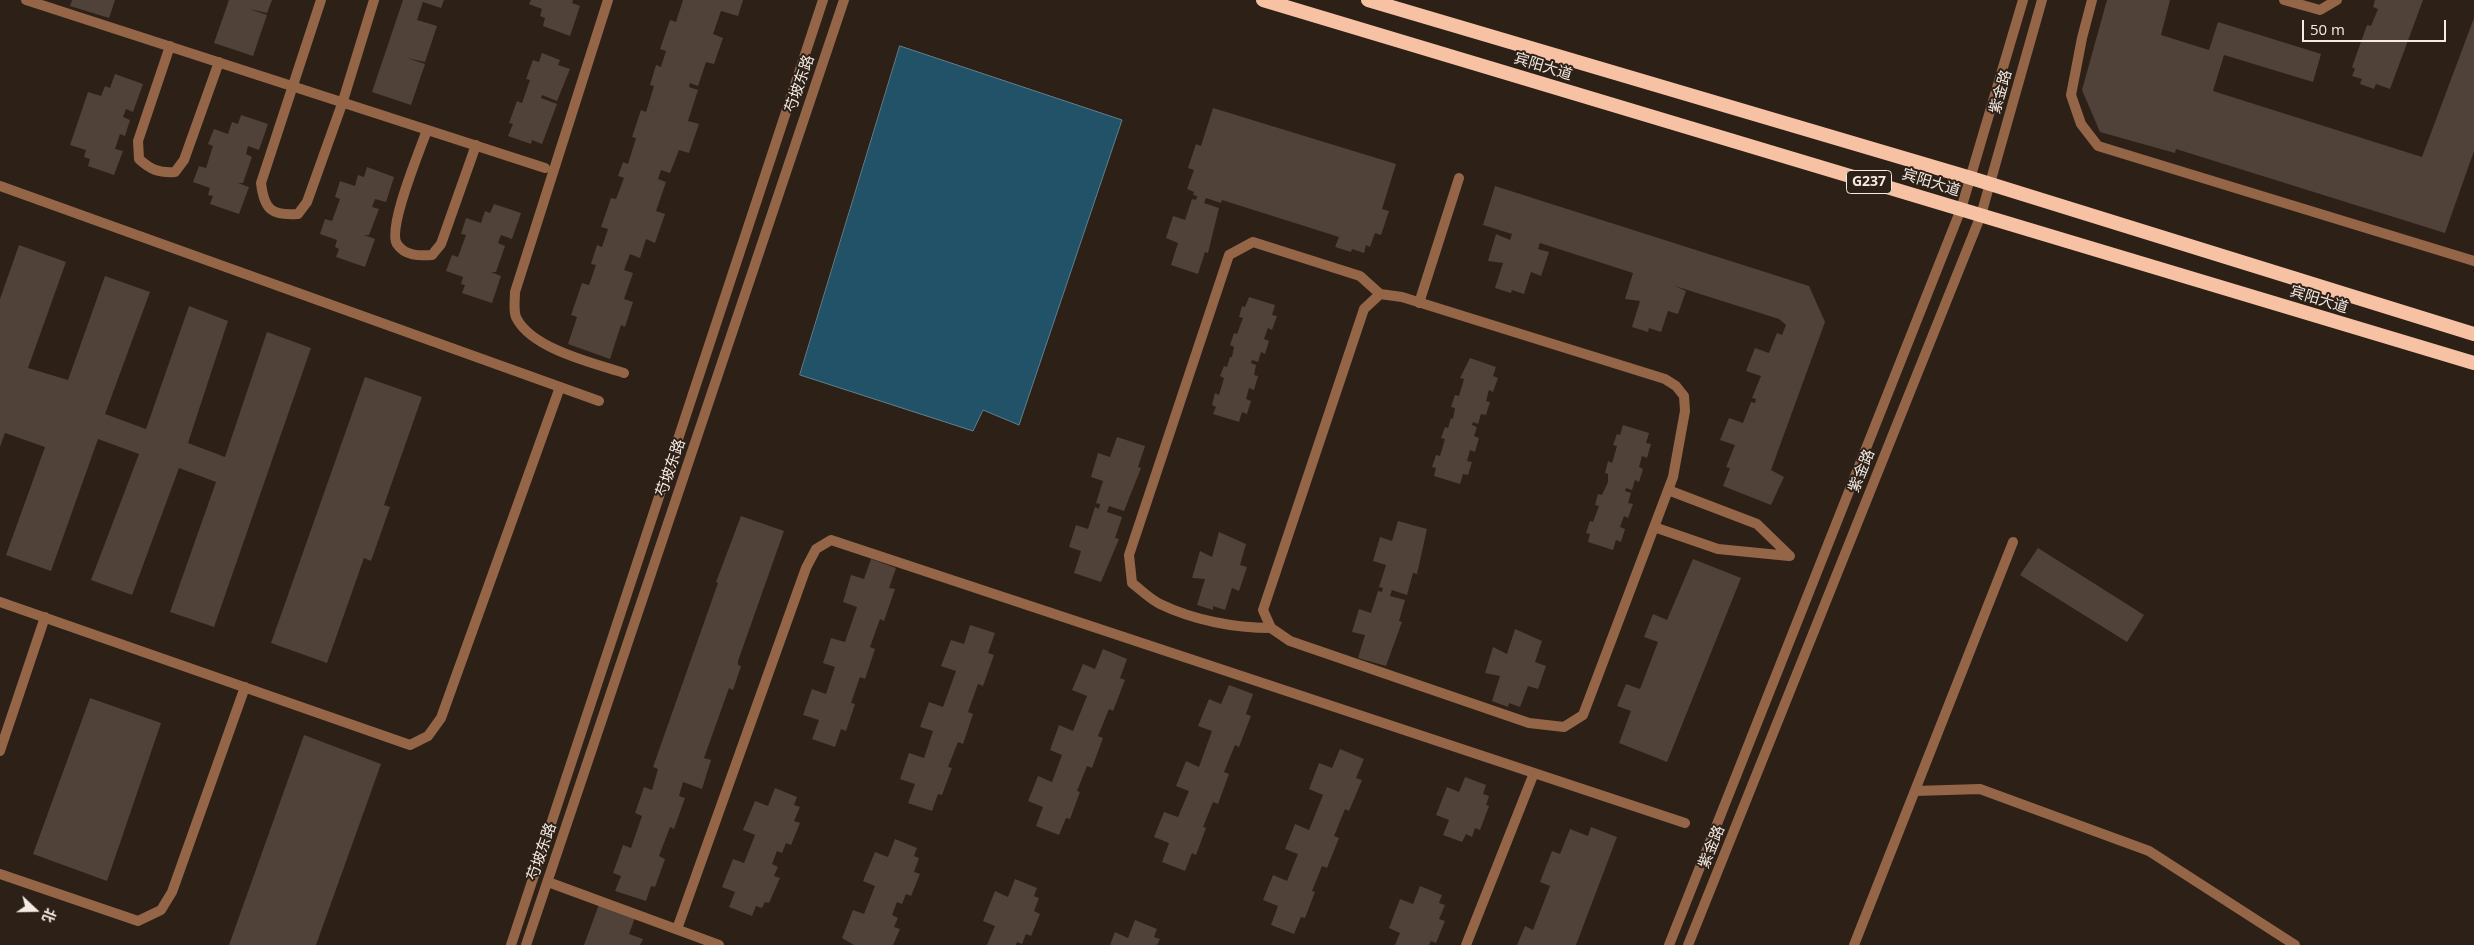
<!DOCTYPE html>
<html>
<head>
<meta charset="utf-8">
<style>
	body { margin:0 }
	#map { position:relative; width:2474px; height:945px; overflow:hidden; background:#2d2017; font-family:"Open Sans","Noto Sans SC",sans-serif }
	canvas { display:block }
	.north { position:absolute; left:10px; top:885px; width:50px; height:50px; -webkit-text-stroke:4px #2d2017; paint-order:stroke; rotate:111deg; font-size:14px; font-weight:700; line-height:20px; text-align:center; color:#f4ebe4 }
	.north::after { content:''; display:block; margin:auto; width:18px; height:22px; background:#f4ebe4; clip-path:polygon(50% 0,100% 100%,50% 72%,0 100%) }
	.scale { position:absolute; left:2302px; top:20px; width:144px; height:22px; box-sizing:border-box; border:2px solid #f4ebe4; border-top:0; padding-left:6px; font-size:15px; line-height:18px; white-space:nowrap; color:#f4ebe4; -webkit-text-stroke:4px #2d2017; paint-order:stroke }
</style>
</head>
<body>
<div id="map">
<canvas width="2474" height="945"></canvas>
<div class="north">北</div>
<div class="scale">50 m</div>
</div>
<script>
const c = document.querySelector('canvas').getContext('2d');
c.lineJoin = 'round';
function fill(path, color) { c.fillStyle = color; c.fill(path, 'evenodd'); }
function stroke(path, color, width, dash) { c.strokeStyle = color; c.lineWidth = width; c.lineCap = dash ? 'butt' : 'round'; c.setLineDash(dash || []); c.stroke(path); }
function label(font, color, halo, rows, align = 'center') {
  c.font = font + ' "Open Sans","Noto Sans SC",sans-serif'; c.lineWidth = 4; c.setLineDash([]); c.textBaseline = 'middle'; c.strokeStyle = halo; c.fillStyle = color; for (const [text, x, y, turn = 0] of rows) {
    c.save(); c.translate(x, y); c.rotate((+turn || 0) * Math.PI / 180); c.textAlign = isNaN(turn) ? turn : align; if (halo) c.strokeText(text, 0, 0); c.fillText(text, 0, 0); c.restore();
  }
}
const water = new Path2D(`
	M900 46 1122 120 1019 425 983 410 973 431 800 375Z`);
fill(water, '#215268');
stroke(water, '#60808d', 1);
fill(new Path2D(`
	M72 0H115L109 18 70 6Z
	M229 0H272L267 13 249 9 267 15 253 56 214 43Z
	M403 0H444L441 8 423 2 417 20 437 26 425 62 407 58 425 64 411 105 372 92Z
	M531 0H573L572 3 580 6 570 36 543 26 545 18 540 16 542 9 529 4Z
	M683 0H743L738 16 721 11 713 34 723 38 714 64 706 62 698 86 690 83 689 87 698 90 688 121 699 124 689 153 679 150 670 173 661 170 658 179 666 182 656 211 665 214 655 243 646 239 640 258 630 254 624 270 633 273 624 299 633 302 625 327 621 325 610 359 568 344 577 317 571 315 582 283 589 285 596 265 591 264 597 245 602 247 608 229 601 227 611 198 616 199 624 178 618 176 623 162 628 164 636 138 632 137 641 110 646 112 654 86 650 85 656 65 661 67 666 51 660 49 670 20 676 22Z
	M2107 0H2170L2161 35 2209 50 2218 22 2321 54 2313 82 2224 55 2213 91 2422 157 2474 18V151L2445 233 2176 149 2175 153 2100 132 2082 90Z
	M2375 0H2423L2390 89 2376 84 2374 89 2360 84 2362 79 2352 76 2355 69 2352 67 2367 25 2371 26 2378 9 2373 7Z
	M542 53 560 60 558 65 570 69 557 101 542 95 541 98 557 104 542 144 532 140 531 144 508 136 513 124 509 123 517 101 522 103 530 80 526 79 533 60 539 62Z
	M115 74 143 84 133 112 126 109 123 117 130 120 125 136 120 134 115 149 123 151 114 175 88 166 90 159 84 157 86 150 70 145 88 92 101 96 105 86 110 88Z
	M1213 108 1396 164 1382 209 1389 211 1381 235 1375 233 1370 247 1366 245 1364 253 1352 249 1351 252 1335 247 1339 237 1222 200 1221 203 1206 198 1204 203 1219 208 1208 253 1205 252 1198 274 1171 265 1178 243 1166 238 1173 216 1185 220 1192 199 1196 200 1197 196 1193 195 1194 192 1187 189 1194 170 1188 168 1196 144 1201 146Z
	M241 115 268 124 259 150 248 146 246 154 252 157 243 183H238L249 187 239 214 210 204 213 196 208 195 210 188 193 182 199 166 206 168 213 146 208 144 214 129 228 134 232 122 238 124Z
	M367 167 394 177 386 202 375 199 372 207 379 209 369 235H364L375 239 365 267 336 257 339 249 335 247 337 240 320 234 325 219 332 221 340 199 335 197 340 181 355 186 358 175 364 177Z
	M1495 186 1809 286 1825 322 1771 470 1784 477 1771 505 1723 486 1730 468 1726 467 1735 445 1720 440 1729 418 1743 423 1751 402 1755 403 1756 399 1752 398 1761 376 1746 371 1755 348 1769 353 1777 333 1782 335 1786 325 1779 319 1675 286 1686 291 1678 314 1668 311 1661 332 1649 328 1648 332 1632 327 1640 301 1625 299 1633 273 1540 243 1538 249 1549 252 1541 276 1531 272 1524 294 1512 290 1511 293 1495 288 1503 263 1488 261 1496 234 1510 240 1512 234 1483 225Z
	M494 204 521 213 512 239 501 235 498 243 505 246 496 272H491L501 276 492 303 462 293 465 285 461 284 463 277 446 271 452 255 458 257 466 235 461 234 466 218 481 223 485 211 490 213Z
	M19 245 66 262 28 368 68 380 105 276 150 292 105 414 146 429 189 306 228 321 188 443 225 457 267 332 311 348 214 627 170 612 216 482 179 468 132 595 91 580 139 454 98 439 51 571 6 555 45 447 5 433 0 447V299Z
	M1249 297 1275 305 1272 315 1277 316 1272 330 1268 328 1264 339 1269 341 1265 354 1261 352 1258 362 1252 360 1251 363 1256 365 1254 375 1258 376 1254 390 1249 388 1246 399 1251 401 1247 414 1242 412 1239 422 1213 414 1216 407 1212 405 1215 393 1219 395 1224 378 1220 376 1224 366 1227 367 1230 357H1232L1234 347 1230 345 1234 333 1237 334 1243 318 1239 317 1242 306 1245 307Z
	M1470 358 1496 367 1493 376 1498 378 1493 392 1489 390 1486 401 1490 402 1486 415 1481 414 1478 424 1473 422 1472 425 1477 427 1474 436 1479 438 1475 452 1470 450 1467 461 1472 462 1468 475 1463 474 1460 484 1434 476 1436 468 1432 467 1436 455 1440 456 1445 439 1441 438 1445 427 1448 428 1451 418 1453 419 1455 408 1451 407 1455 395 1459 396 1464 379 1460 378Z
	M365 377 422 397 384 505 390 507 371 561 364 558 327 663 271 643Z
	M1623 425 1649 433 1646 443 1651 444 1647 458 1642 456 1639 467 1643 469 1639 482 1635 480 1632 490 1626 488 1625 491 1631 493 1628 503 1633 504 1628 518 1624 516 1620 527 1625 529 1621 542 1616 540 1613 550 1588 542 1590 534 1586 533 1590 521 1593 522 1599 506 1595 505 1598 494 1602 495 1608 482V474L1605 473 1608 461 1612 463 1617 446 1613 445 1617 434 1620 435Z
	M1117 437 1145 446 1138 467 1141 468 1124 511 1109 506 1107 512 1122 517 1115 538 1119 539 1101 582 1074 573 1081 551 1069 547 1076 525 1088 529 1095 507 1099 509 1100 504 1096 503 1103 481 1091 477 1098 453 1110 457Z
	M741 516 784 531 738 661V665L741 666 733 690 729 688 704 758 711 760 702 789 683 782 679 796 685 798 674 829 670 827 659 856 665 859 655 887 651 886 646 901 615 891 621 876 613 873 623 845 631 848 642 816 635 813 644 787 652 790 658 769 653 767 718 583 716 582Z
	M1398 521 1427 529 1417 574 1413 573 1407 595 1392 590 1390 596 1405 600 1399 621 1402 622 1386 666 1358 658 1365 635 1352 632 1359 609 1371 613 1378 591 1382 592 1383 588 1379 587 1386 565 1373 561 1380 537 1392 541Z
	M1219 532 1246 544 1240 565 1247 567 1239 591 1232 588 1225 610 1213 606V610L1197 605 1205 579 1192 578 1200 551 1212 557Z
	M2038 548 2144 615 2127 642 2020 575Z
	M871 559 896 568 889 588 895 589 884 621 880 619 870 647 875 649 865 679 860 677 851 703 855 704 846 731 841 729 835 747 812 739 819 720 803 715 812 689 826 694 835 667 823 663 831 638 845 642 857 607 843 602 851 575 864 579Z
	M1693 559 1741 578 1667 762 1619 743 1631 711 1617 706 1626 684 1640 689 1658 642 1644 637 1653 614 1667 620Z
	M970 625 995 633 988 653 994 655 983 686 978 684 968 712 973 714 963 744 958 742 948 767 952 768 942 795 938 794 932 811 908 803 915 784 900 779 909 753 924 758 933 731 920 727 929 702 943 707 956 671 941 666 951 640 964 644Z
	M1515 629 1542 641 1535 662 1546 666 1538 689 1528 686 1520 707 1509 703 1508 707 1492 701 1500 676 1485 673 1493 647 1507 654Z
	M1103 649 1127 659 1120 678 1125 680 1113 711 1109 709 1098 736 1103 738 1092 768 1087 766 1077 791 1080 792 1070 819 1066 818 1059 835 1036 826 1043 807 1028 801 1038 776 1052 782 1062 755 1050 750 1059 725 1073 731 1087 696 1072 690 1083 664 1095 669Z
	M1229 685 1253 694 1246 714 1251 716 1239 747 1235 745 1224 772 1229 774 1218 804 1213 802 1203 827 1206 828 1196 855 1192 853 1185 871 1162 862 1169 843 1154 837 1164 812 1178 817 1189 791 1176 786 1186 761 1199 767 1212 731 1198 726 1209 699 1221 704Z
	M90 698 161 723 107 881 33 854Z
	M304 735 381 764 316 945H229Z
	M1340 749 1364 759 1356 778 1362 780 1349 811 1345 809 1334 836 1339 838 1327 868 1322 866 1312 891 1315 892 1305 918 1301 917 1294 934 1271 925 1278 906 1263 900 1273 875 1287 881 1298 854 1285 849 1295 824 1309 830 1323 795 1309 789 1319 763 1332 768Z
	M1465 777 1486 785 1483 794 1489 796 1486 805 1489 806 1480 830 1475 828 1472 837 1466 834 1462 842 1443 835 1449 820 1436 815 1447 787 1459 792Z
	M775 788 797 797 794 805 800 807 794 821 800 823 791 845 786 843 782 853 777 851 772 864 778 867 774 876 780 878 769 903 765 902 762 908 756 906 752 916 729 907 735 892 722 887 733 859 744 863 755 835 743 830 755 801 768 806Z
	M1591 827 1617 837 1576 945H1517L1525 926 1533 930 1550 886 1540 882 1552 851 1560 854 1570 829 1588 836Z
	M895 839 917 848 914 856 919 858 914 872 920 874 911 896 906 894 902 904 897 902 892 915 898 918 894 927 900 929 893 945H854L842 938 853 910 864 914 875 886 863 881 875 852 888 857Z
	M1015 879 1037 888 1034 896 1039 898 1034 911 1040 914 1031 936 1026 934 1022 944 1017 942 1016 945H987L995 926 983 921 995 891 1008 897Z
	M1420 886 1442 895 1439 903 1445 905 1439 919 1445 921 1436 943 1431 941 1429 945H1395L1400 933 1389 928 1400 899 1413 904Z
	M601 899 637 912 629 934 643 939 640 945H584Z
	M1135 920 1157 929 1154 937 1160 939 1157 945H1110L1115 932 1128 938Z`), '#504238');
stroke(new Path2D(`
	M26 0 545 168
	M321 0 261 183C264 209 271 216 298 214L307 202 342 104 374 0
	M608 0 515 292C515 300 513 313 517 319 533 349 593 363 624 373
	M2092 0 2082 38 2071 95 2081 124 2098 146 2474 261
	M2284 0 2320 10 2337 0
	M170 46 138 141 139 159C151 170 159 173 175 172L184 160 219 62
	M427 130C420 150 387 228 397 244 405 256 419 256 432 255L441 244 476 145
	M0 186 599 401
	M1380 294 1402 297 1665 379 1676 386 1684 396 1685 411 1673 477 1583 715 1564 727 1529 723 1290 641 1271 628 1263 610 1364 309Z
	M1419 303 1459 178
	M1668 490 1757 524 1790 556
	M1654 527 1718 549 1789 556
	M0 602 410 745 428 736 441 718 560 387
	M1271 628C1234 628 1193 620 1160 604 1150 599 1141 590 1132 583L1129 555 1229 255 1253 242 1360 276 1380 294
	M0 751 45 617
	M0 874 138 921 161 910 172 892 245 687
	M548 882 719 945
	M677 929 806 568 816 549 831 540 1685 823
	M1466 945 1534 773`), '#956548', 10);
stroke(new Path2D(`
	M1915 791 1980 789 2149 851 2295 945
	M1854 945 2013 542`), '#956548', 10);
stroke(new Path2D(`
	M511 945 823 0
	M526 945 844 0
	M1669 945 1961 209 2023 0
	M1688 945 1981 215 2042 0`), '#956548', 10);
stroke(new Path2D(`
	M1263 0 2474 363
	M1368 0 1971 178 2474 334`), '#f7c2a4', 14);
for (const [x, y, w] of [
	[1869,182,45]
]) { const box = new Path2D(); box.roundRect(x - w / 2, y - 11.5, w, 23, 4); c.fillStyle = '#2d2017'; c.fill(box); stroke(box, '#f4ebe4', 1); }
label('bold 14px', '#f4ebe4', null, [
	["G237",1869,182]
]);
label('15px', '#f4ebe4', '#2d2017', [
	["宾阳大道",1543,67,17],
	["芍坡东路",800,84,-71],
	["紫金路",2001,92,-74],
	["宾阳大道",1931,183,17],
	["宾阳大道",2319,300,17],
	["芍坡东路",671,468,-71],
	["紫金路",1862,471,-68],
	["紫金路",1712,847,-68],
	["芍坡东路",542,852,-71]
]);
</script>
</body>
</html>
